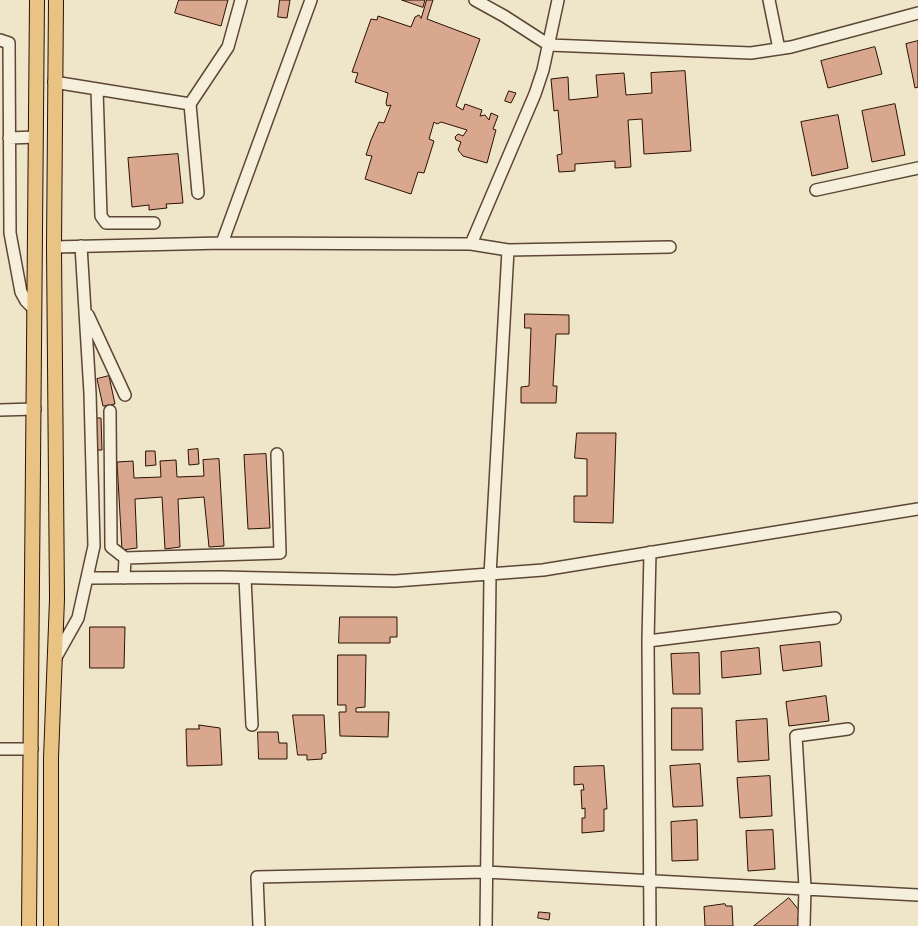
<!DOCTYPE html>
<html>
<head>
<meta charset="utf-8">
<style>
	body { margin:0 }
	canvas { display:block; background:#efe6c9 }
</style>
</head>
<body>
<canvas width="918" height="926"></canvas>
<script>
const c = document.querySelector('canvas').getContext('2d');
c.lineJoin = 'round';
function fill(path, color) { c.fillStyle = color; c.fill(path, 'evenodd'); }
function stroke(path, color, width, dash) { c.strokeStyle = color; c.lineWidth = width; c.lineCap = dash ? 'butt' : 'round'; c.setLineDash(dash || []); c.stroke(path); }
const building = new Path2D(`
	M179 0H228L221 26 175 13Z
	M280 0H290L287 18 278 17Z
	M402 0H425L423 7Z
	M427 0H433L427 19 480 39 456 106 463 110 465 104 482 110 480 116 485 115 489 120 491 113 498 116 493 129 496 130 487 163 463 156 458 150 461 142 456 140 455 137 458 134 463 136 467 130 441 122 437 124 434 122 429 139 434 141 424 173 418 172 411 194 365 179 372 156 366 155 371 140 379 122 384 123 391 105 387 106 386 103 388 93 355 82 358 73 352 72 371 19 377 20 378 16 411 27 415 17 419 15 421 18Z
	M918 41V87L915 88 906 44Z
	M875 47 882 74 828 88 821 61Z
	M685 71 691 151 644 154 642 119 628 120 631 167 615 168V161L575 164V171L559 172 557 155 562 154 558 110 554 111 551 79 568 77 569 100 598 97 596 75 624 73 626 95 652 93 651 73Z
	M509 91 516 93 511 103 505 101Z
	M895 104 905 155 872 162 862 111Z
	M838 115 848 168 812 176 801 122Z
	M178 154 183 203 166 204 167 208 149 210V205L132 207 128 158Z
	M525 314 569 315V334H556L553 386H557L556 403H521V387L529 386 531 328H525Z
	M109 376 115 404 103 406 97 379Z
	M91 418H101L102 450H92Z
	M577 433H616L613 523 574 522V496H587V459L575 458Z
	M198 449 199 464 189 465 188 450Z
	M146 451H155L156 465 146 466Z
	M266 454 270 528 248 529 244 455Z
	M219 459 224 546 209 547 204 497 178 499 180 547 165 549 162 497 135 499 137 548 122 550 117 462 133 461 134 478 161 477 160 461 176 460 177 477 204 476 203 460Z
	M340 617H397V637H390V643H339Z
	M90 627H125L124 668H90Z
	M820 642 822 666 783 671 780 646Z
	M759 648 761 674 722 678 721 652Z
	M699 653 700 694H673L671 654Z
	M338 655H366L365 707 356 708V712H389L388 737 340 736 339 712H346V705H338Z
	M826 696 829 721 789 726 786 702Z
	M672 708H702L703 750H672Z
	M293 715H324L326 753 322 754V759L307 760V755H298Z
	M767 719 769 760 738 762 736 721Z
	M199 725 220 728 222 765 187 766 186 729H199Z
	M258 732H278L279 743H287V759H259Z
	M700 764 703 806 673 807 670 766Z
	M604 766 607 809H604V831L582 833V818H585V808L582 809 581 790H584L583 784 574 785V767Z
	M770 776 772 816 740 818 737 778Z
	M697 820 698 860 672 861 671 822Z
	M773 830 775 869 748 871 746 831Z
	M789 898 802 914 797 919 801 923 797 926H754Z
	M725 904 726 906H732L733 926H705L704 907Z
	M539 912 550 913 549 920 538 918Z`);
fill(building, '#d8a78e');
stroke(building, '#2c1004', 1);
const minor = new Path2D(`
	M475 0 504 16 549 45 751 53 791 47 918 13
	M769 0 779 49
	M0 40 9 43 10 233 21 292 26 301 35 310
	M54 82 190 104
	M97 89 101 216 106 223H154
	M9 138 36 137
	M816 190 918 168
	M198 193 190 104 228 47 241 0
	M222 243 311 0
	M471 244 535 94 543 70 558 0
	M54 247 222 243 471 244 508 250 670 247
	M88 315 125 395
	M0 410 35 409
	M110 411 111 547 125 558 124 578
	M650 552 648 641 650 926
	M125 558 280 553 277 454
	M89 578 221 577 395 581 543 570 918 509
	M245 578 252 725
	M648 641 835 618
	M55 659 78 618 94 546 90 393 81 246
	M0 749H32
	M259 926 257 877 486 872 918 895
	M486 926 490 575 508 250
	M804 926 805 887 796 736 848 729`);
const major = new Path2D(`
	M29 926 37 0
	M51 926V758L57 599 54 247 56 0`);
stroke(minor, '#5d4635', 14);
stroke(major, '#2c1004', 16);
stroke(minor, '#f5efdc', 11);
stroke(major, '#e8c384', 14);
</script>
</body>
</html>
